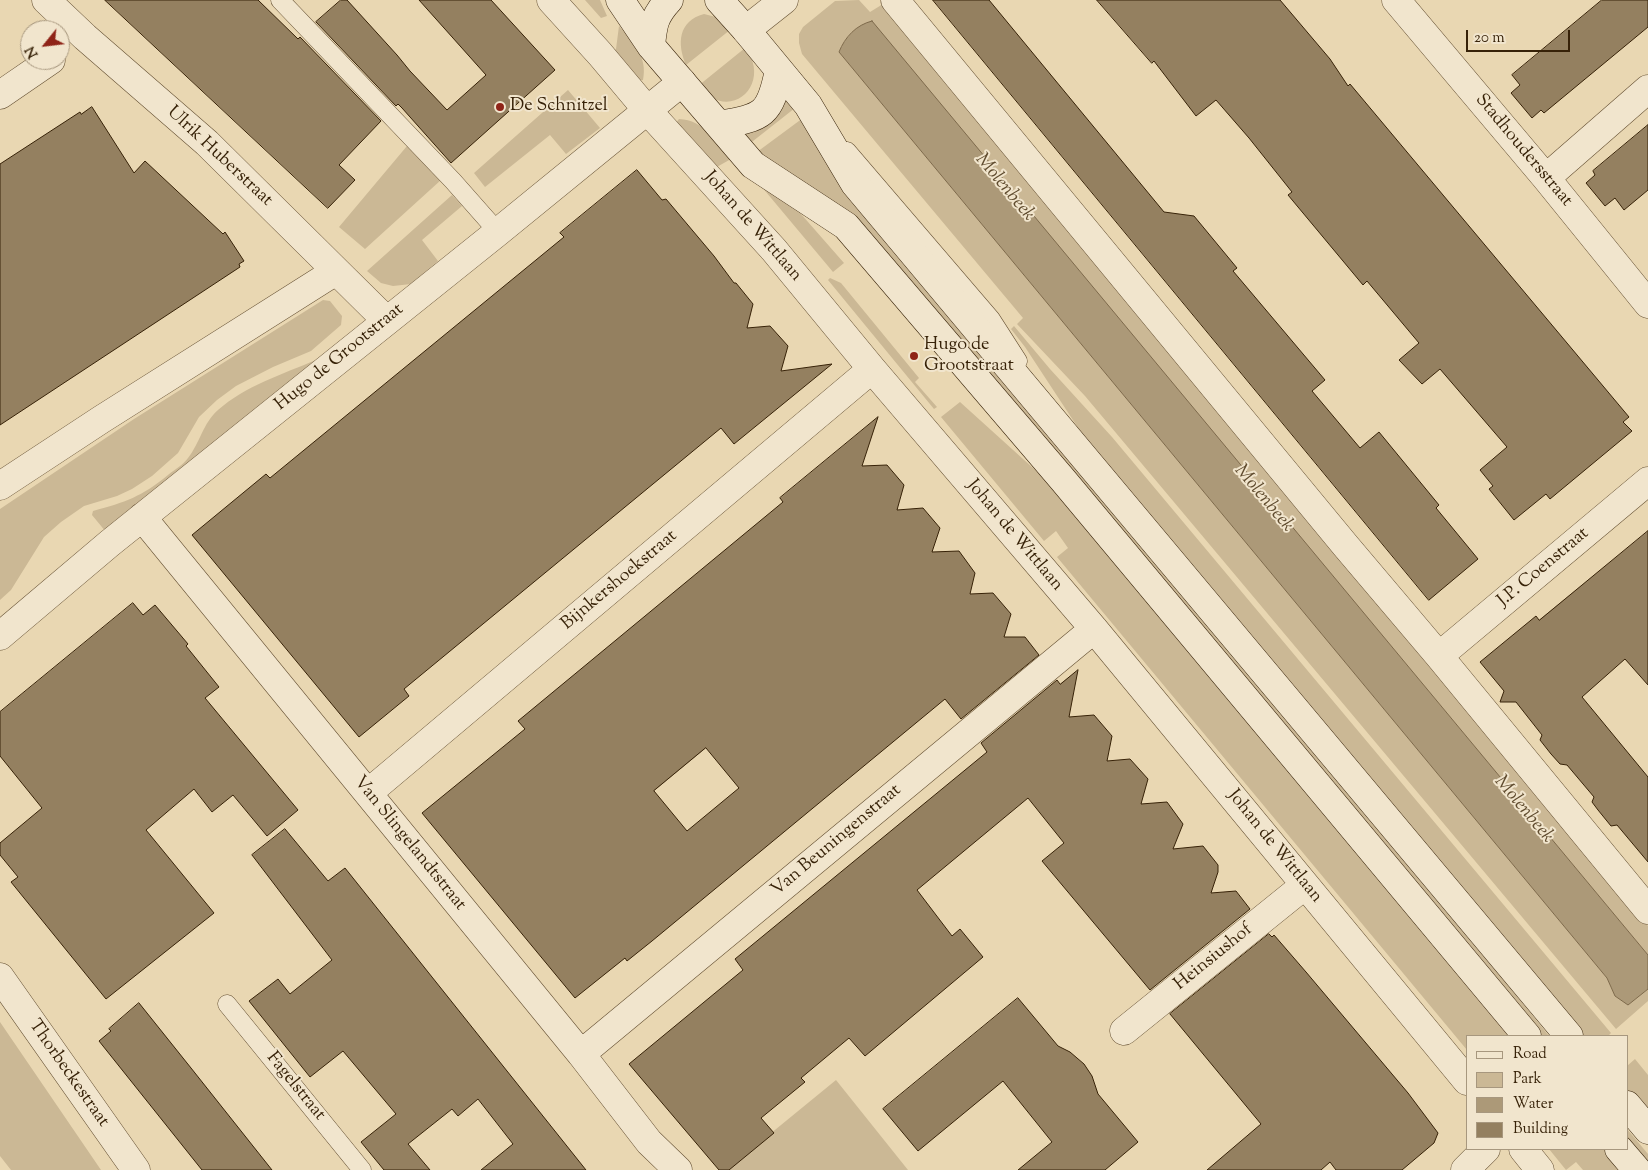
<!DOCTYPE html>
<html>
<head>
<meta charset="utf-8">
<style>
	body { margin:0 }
	#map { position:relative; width:1648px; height:1170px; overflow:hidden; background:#e9d7b2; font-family:"Sorts Mill Goudy",serif }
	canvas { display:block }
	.legend { position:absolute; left:1466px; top:1035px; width:162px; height:115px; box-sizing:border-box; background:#f1e5cd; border:1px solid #a7977e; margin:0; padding:6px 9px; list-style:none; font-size:15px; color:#372208 }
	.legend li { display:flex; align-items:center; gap:10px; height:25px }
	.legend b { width:25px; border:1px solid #a7977e }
	.north { position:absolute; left:20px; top:20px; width:50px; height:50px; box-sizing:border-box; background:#f1e5cd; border:1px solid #a7977e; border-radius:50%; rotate:241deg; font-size:14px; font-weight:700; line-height:20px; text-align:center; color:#372208 }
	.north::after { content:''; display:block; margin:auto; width:18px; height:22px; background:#8f2418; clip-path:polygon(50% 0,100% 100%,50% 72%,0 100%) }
	.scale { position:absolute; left:1466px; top:30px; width:104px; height:22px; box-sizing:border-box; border:2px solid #372208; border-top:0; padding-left:6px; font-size:15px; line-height:18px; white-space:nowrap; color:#372208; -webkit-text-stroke:4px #f1e5cd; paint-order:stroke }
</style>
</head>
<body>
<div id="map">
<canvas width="1648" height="1170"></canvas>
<ul class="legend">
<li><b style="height:6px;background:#f1e5cd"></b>Road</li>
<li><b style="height:14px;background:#cbb895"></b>Park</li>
<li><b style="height:14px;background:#ac9978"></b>Water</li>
<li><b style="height:14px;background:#948060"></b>Building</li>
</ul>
<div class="north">N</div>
<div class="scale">20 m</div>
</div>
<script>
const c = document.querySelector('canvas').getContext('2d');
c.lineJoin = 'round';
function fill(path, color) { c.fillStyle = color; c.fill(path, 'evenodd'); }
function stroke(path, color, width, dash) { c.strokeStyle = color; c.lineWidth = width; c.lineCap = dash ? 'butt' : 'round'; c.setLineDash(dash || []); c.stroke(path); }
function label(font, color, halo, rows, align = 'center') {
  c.font = font + ' "Sorts Mill Goudy",serif'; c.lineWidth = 4; c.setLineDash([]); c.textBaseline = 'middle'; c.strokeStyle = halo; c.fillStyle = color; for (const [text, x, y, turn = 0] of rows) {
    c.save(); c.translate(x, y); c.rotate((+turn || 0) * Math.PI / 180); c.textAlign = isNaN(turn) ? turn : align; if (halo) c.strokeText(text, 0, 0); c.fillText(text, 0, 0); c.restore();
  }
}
fill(new Path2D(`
	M585 0H600L607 16 601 18Z
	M859 0 870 12 883 4 1648 926V955L872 22C856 25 845 37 839 52L1607 978 1615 996 1628 1005 1648 989V1001L1616 1029 1085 396 1017 324 1023 318 802 54 799 43V34L803 27 835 1Z
	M704 14 716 17 730 30 686 65C677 44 678 21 704 14Z
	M619 26C633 42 648 57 643 80L638 81 612 53 616 49Z
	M745 48C769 77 742 115 710 97 705 94 702 90 698 86Z
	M568 90 600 128 566 154 550 135 485 187 474 173Z
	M785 95 795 108 748 145 742 134Z
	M803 118 1495 969 1549 1036H1535L853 221 757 152Z
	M679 119C704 120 717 142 731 159L715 168 675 124Z
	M407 146 441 180 365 249 339 227Z
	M761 186 801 214 844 263 833 272Z
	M452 195 462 206 422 240 438 261 411 284 393 286 381 283 367 271Z
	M830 278 841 283 919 378 915 382 937 407 934 409 828 280Z
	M323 300 330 301 342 316 341 325 311 351 273 367 236 386 217 400 199 417 178 453 152 476 132 489 117 496 84 506 61 522 44 537 11 590 0 600V509L134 419Z
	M1014 326 1050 369 1112 437 1611 1033 1608 1036H1576L1111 478 1025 347 1011 329Z
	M316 360 106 532 92 515 93 511C126 502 141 497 168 475 174 470 183 465 188 458 200 443 203 423 218 410 245 386 283 374 316 360Z
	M960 402 1054 487 1513 1036H1467V1050L1057 557 1068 548 1056 531 1044 541 941 417Z
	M0 1022 101 1170H11L0 1156Z
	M1635 1059 1648 1075V1122L1627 1096V1066Z
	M836 1080 908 1170H726Z
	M1627 1129 1648 1154V1170L1627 1147Z
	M1549 1149H1607L1625 1170H1583L1576 1162 1566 1170Z`), '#cbb895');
const water = new Path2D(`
	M872 21 1648 955V989L1628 1005 1615 996 1607 978 839 52C845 37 856 25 872 21Z`);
fill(water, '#ac9978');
stroke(water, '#7d694b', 1);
const building = new Path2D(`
	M105 0H258L298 39 300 37 381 121 339 165 355 180 328 208Z
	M341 0H347L397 55 410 71 447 110 486 75 419 0H491L555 70 451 163 402 108 398 104 396 106 316 22Z
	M933 0H989L1164 212 1194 216 1237 268 1233 271 1325 380 1312 391 1360 448 1379 432 1439 505 1436 508 1478 559 1429 600Z
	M1097 0H1280L1330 59 1348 86 1350 84 1629 417 1623 422 1632 431 1550 499 1546 494 1514 520 1489 489 1493 486 1480 470 1507 447 1440 369 1422 384 1399 360 1419 343 1367 281 1363 285 1288 195 1292 192 1249 138 1216 100 1196 116 1154 61 1152 63Z
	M1602 0H1648V27L1544 113 1541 110 1532 118 1511 93 1520 85 1512 75Z
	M92 107 134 173 145 161 223 234 225 232 244 261 239 264 240 267 0 425V164L80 112 81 114Z
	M1648 125V190L1624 210 1615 198 1605 206 1586 183 1595 175 1593 171Z
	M637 170 662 200 666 199 714 256 734 283H736L753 304 747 328 770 326 788 346 781 371 832 364 734 444 721 428 404 689 409 696 359 737 192 535 266 474 270 478 564 237 560 233Z
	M878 417 862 466 887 465 904 485 897 510 923 508 940 528 932 552 959 551 975 573 970 594 993 593 1011 614 1004 637H1025L1039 655 961 719 945 699 652 941 627 961 625 958 575 998 422 813 525 729 518 721 783 502 780 498ZM706 748 739 788 687 831 654 791Z
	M1648 531V685L1625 659 1582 697 1648 777V862L1617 825 1611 826 1598 810 1592 802 1594 797 1567 765 1560 764 1551 754 1540 740 1542 735 1516 702H1500L1504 691 1480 662 1536 616 1539 620Z
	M133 603 143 615 155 605 188 644 186 646 219 687 205 698 298 810 267 836 233 795 212 812 194 789 146 830 214 913 106 999 11 882 18 877 0 855V843L42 808 0 756V712Z
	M1078 670 1069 717 1094 715 1112 736 1107 761 1130 759 1148 779 1141 804 1167 802 1183 824 1173 849 1203 846 1218 865V872L1211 893 1236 891 1250 909 1150 990 1042 861 1064 843 1028 798 917 890 952 936 960 929 983 957 865 1056 849 1038 801 1078 805 1082 761 1118 774 1133 729 1170H719L629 1064 743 970 735 959 987 752 981 743 1057 680 1060 684Z
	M285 829 328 881 345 868 586 1170H481L513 1144 478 1099 458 1116 452 1109 408 1144 430 1170H384L361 1142 396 1114 343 1051 310 1077 249 1001 278 979 290 994 332 960 252 855Z
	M1269 934 1272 937 1274 935 1306 972 1408 1093 1438 1133 1434 1143 1402 1170H1336L1330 1162 1321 1170H1207L1261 1124 1170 1014Z
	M1018 998 1058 1046 1070 1052 1084 1064 1092 1076 1098 1094 1138 1142 1105 1170H1018L1052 1142 1003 1081 918 1151 883 1109Z
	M139 1003 191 1068 272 1170H202L99 1041 111 1031 109 1029Z`);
fill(building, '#948060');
stroke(building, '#372208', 1);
const lane = new Path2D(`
	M280 0 453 181 498 232
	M847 151 991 319 1018 361
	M227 1004 362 1170`);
const street = new Path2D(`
	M46 0 85 37 207 143 386 320
	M551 0 600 54 647 110 774 250 872 369 1094 629 1467 1081
	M895 0 1345 545 1439 656 1648 910
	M1396 0 1546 178 1648 304
	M746 30 784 0
	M0 95 51 60
	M1546 178 1648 89
	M0 486 102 419 336 271
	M142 517 581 1054 649 1142 678 1170
	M0 636 110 543 498 232 682 82
	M1439 656 1648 481
	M368 793 872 369
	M0 977 136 1170
	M1124 1031 1305 885
	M581 1054 1094 629
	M1523 1149 1540 1170
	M1465 1170 1486 1149`);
const secondary = new Path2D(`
	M620 0 651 46 753 165 846 226 1063 480 1527 1036
	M719 0 746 30 808 105 855 184 1569 1036
	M651 46C653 25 654 16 669 0
	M719 125C763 117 770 116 779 70
	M1627 1105 1648 1130
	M1619 1149 1637 1170`);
stroke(lane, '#644f32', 19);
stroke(street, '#644f32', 29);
stroke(secondary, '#372208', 29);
stroke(lane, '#f1e5cd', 18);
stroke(street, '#f1e5cd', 28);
stroke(secondary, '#f1e5cd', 28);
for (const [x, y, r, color] of [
	[500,107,5,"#8f2418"],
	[914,356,5,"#8f2418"]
]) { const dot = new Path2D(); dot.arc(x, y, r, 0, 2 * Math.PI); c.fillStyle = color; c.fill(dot); stroke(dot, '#f1e5cd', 2); }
label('18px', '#372208', '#f1e5cd', [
	["De Schnitzel",510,107],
	["Hugo de",924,346],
	["Grootstraat",924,367]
], 'left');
label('18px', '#372208', '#f1e5cd', [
	["Stadhoudersstraat",1523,151,50],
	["Ulrik Huberstraat",219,157,43],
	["Johan de Wittlaan",752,227,49],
	["Hugo de Grootstraat",340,358,-39],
	["Johan de Wittlaan",1014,536,50],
	["J.P. Coenstraat",1544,568,-40],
	["Bijnkershoekstraat",620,581,-40],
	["Van Beuningenstraat",837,841,-40],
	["Van Slingelandtstraat",409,844,51],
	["Johan de Wittlaan",1274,847,51],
	["Heinsiushof",1214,958,-39],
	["Thorbeckestraat",68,1074,55],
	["Fagelstraat",295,1087,51]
]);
label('italic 19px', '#604c2f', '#f1e5cd', [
	["Molenbeek",1004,188,50],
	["Molenbeek",1263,499,50],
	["Molenbeek",1523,810,50]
]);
</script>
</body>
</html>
